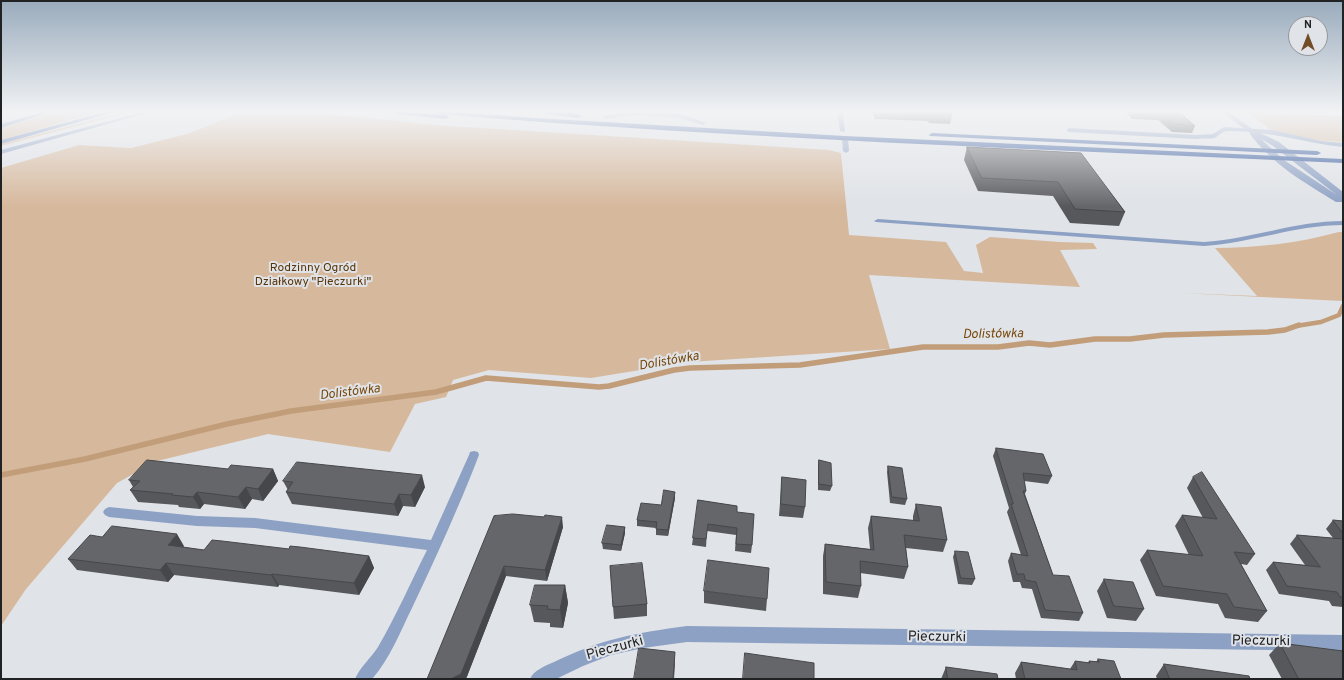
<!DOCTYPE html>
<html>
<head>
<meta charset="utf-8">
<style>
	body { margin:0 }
	#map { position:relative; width:1344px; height:680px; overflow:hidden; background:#e0e3e7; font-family:Overpass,sans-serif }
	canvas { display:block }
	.frame { position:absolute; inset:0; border:2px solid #212224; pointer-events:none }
	.north { position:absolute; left:1288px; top:16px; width:40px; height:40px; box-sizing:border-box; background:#e0e3e7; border:1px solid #949699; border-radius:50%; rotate:0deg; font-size:11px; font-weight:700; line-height:16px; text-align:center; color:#212224 }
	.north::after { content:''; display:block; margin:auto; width:14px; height:18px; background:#724e28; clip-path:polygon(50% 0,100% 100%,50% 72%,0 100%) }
</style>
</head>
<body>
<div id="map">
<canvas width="1344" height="680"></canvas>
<div class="frame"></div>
<div class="north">N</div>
</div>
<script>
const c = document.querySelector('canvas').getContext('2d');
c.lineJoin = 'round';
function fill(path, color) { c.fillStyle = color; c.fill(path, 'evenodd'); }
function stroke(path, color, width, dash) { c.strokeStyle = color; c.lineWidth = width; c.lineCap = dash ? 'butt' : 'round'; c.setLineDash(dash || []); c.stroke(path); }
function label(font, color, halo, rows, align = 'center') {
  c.font = font + ' Overpass,sans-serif'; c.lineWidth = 4; c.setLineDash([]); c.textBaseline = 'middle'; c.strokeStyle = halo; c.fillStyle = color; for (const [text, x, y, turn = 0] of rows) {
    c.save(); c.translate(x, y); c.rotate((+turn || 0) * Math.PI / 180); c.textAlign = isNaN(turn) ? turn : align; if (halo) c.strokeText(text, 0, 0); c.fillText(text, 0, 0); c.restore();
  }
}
fill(new Path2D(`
	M55 112H98L1 140V128Z
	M124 112H129L1 146V144Z
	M242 112H310L435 125 829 150 841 153 849 235 946 242 964 271 983 273 976 245 990 237 1060 242 1093 243 1097 249 1060 250 1080 287 869 275 890 349 689 362 591 378 489 370 453 380 446 397 415 404 390 452 268 434 157 461 117 483 26 589 1 626V168L79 145 131 148 187 134Z
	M1247 112 1343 116V142L1310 140 1270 129Z
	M1339 232H1343V301L1180 293 1257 296 1215 248C1256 248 1299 243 1339 232Z`), '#d6b89c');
stroke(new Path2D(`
	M1296 326 1321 322 1339 315 1343 306`), '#c29d7a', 4.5);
stroke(new Path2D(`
	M1 475 85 459 227 424 291 411 436 392 486 378 599 387 609 386 674 370 690 368 800 365 923 347H998L1029 343 1050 345 1095 339H1130L1164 335 1268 332 1285 330 1299 325`), '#c29d7a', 5.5);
fill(new Path2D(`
	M1 112H11L1 115Z
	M143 112H150L1 154V150Z
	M635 112 681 114 706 123 703 125 680 118 633 115 606 119 603 117 606 115Z
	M1224 127 1273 130 1321 141 1343 143V147C1304 143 1267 130 1228 131 1222 131 1219 136 1214 138 1209 139 1202 138 1196 139L1069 132 1066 130 1069 128 1196 135 1213 134Z
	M845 136 848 138 849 151 846 153 843 151 842 138Z
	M878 219 1204 242C1251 239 1296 221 1343 221V225C1296 225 1251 243 1204 246L876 222 874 221Z
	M474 451 478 452 479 455C459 507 436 557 412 608 400 632 390 659 372 679H355C360 667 371 658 378 647 396 616 411 582 427 550L255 528 197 526 109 517 105 515 103 512 105 509 109 507 197 516 255 518 431 540 469 455 470 452Z`), '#8da1c4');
fill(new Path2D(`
	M837 112H843L845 132 840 131Z
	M1222 112H1229L1252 129 1279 142 1343 192 1342 202H1336C1305 183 1272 164 1250 134V133ZM1260 138 1273 146 1337 195 1284 160Z
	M687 626 1343 635V651L687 642 643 648 611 655 583 666 556 679H530C534 670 545 666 554 662 601 639 636 633 687 626Z`), '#8da1c4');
fill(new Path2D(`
	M43 112H51L1 128V124Z
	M105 112H114L1 144V140Z`), '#6380b3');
fill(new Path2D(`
	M394 112H411L446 115 449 117 446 119 397 114Z
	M436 112H457L536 118 845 136 1343 159V163C1042 149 740 139 439 114Z
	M543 112C552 111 575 111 582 116L579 118 546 114Z
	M932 133 1317 151 1321 153 1317 155 930 136 929 135Z`), '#385c9f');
fill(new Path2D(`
	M872 112H953L950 124 929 123 928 121 875 119Z
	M1125 112H1179L1195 126 1192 133 1172 132 1158 120 1132 119Z
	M1280 112H1326L1325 113Z
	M967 147 1081 153 1125 212 1119 226 1070 223 1053 196 978 191 964 160Z
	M996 448 1052 476 1048 484 1024 481 1026 491 1025 494 1053 575 1083 613 1079 621 1041 618 1032 589 1022 588 1020 582H1013L1008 561 1011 553 1021 555 1007 512 1009 508 993 456Z
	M819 460 832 486 830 491 818 490V466Z
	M888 466 907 499 905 505 890 503 887 472Z
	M228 469H273L278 481 263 501 252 499 245 509 204 504 200 509 179 507 178 505 138 502 130 490 133 487 129 480Z
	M782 477 805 507 803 518 779 516 781 489Z
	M1193 477 1255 554 1247 565 1241 564 1267 611 1258 622 1225 618 1218 604 1156 596 1140 560 1147 550 1189 555 1175 526 1182 515 1203 518 1187 488Z
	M283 481 425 487 415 507 403 506 398 516 292 504 286 492 288 490Z
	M675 498 668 536 656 535V528L637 526V520L661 505Z
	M698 500 737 506V512L752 545 751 553 735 551 736 535 707 531 706 547 692 545 693 538Z
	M916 504 947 540 943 552 906 548 908 567 904 579 860 573 861 586 858 598 823 594V556L825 544 870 549 868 528 871 516 913 521V516Z
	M494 516 544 517 563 527 547 581 506 576 466 679Z
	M1333 520 1343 521V607L1332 606 1329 601 1279 594 1266 570 1273 562 1305 565 1290 544 1297 535 1333 538 1326 529Z
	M625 527V533L621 551 603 549 602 543Z
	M184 546 183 547 204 550 289 549 369 556 374 568 359 595 279 585 278 587 174 575 168 582 77 570 68 559Z
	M955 551 975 579 972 585 958 584 953 557Z
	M610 566 647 604V616L614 619Z
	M1104 579 1144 609 1136 621 1107 618 1097 591Z
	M565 585 568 603 563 628 550 627V623L534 622 530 605Z
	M704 591 767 599 766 611 704 603Z
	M1280 643 1343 679H1282L1269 655Z
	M1098 659 1121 679H1016L1015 673 1021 662 1070 669 1075 661 1088 663 1089 661 1096 662Z
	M1164 664 1250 679H1157L1156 676Z
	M946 667 998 679H941Z`), '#56585b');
fill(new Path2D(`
	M273 469 278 481 263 501 258 489Z
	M422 475 425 487 415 507 411 495Z
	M246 487 252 499 245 509 238 497Z
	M197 492 204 504 200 509 193 497Z
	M675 492V498L668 536V530Z
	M399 494 403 506 398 516 394 504Z
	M562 517 563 527 547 581 545 570Z
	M625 527V533L621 551V545Z
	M177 534 184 546 175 557 168 545Z
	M369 556 374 568 359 595 354 583Z
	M166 563 174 575 168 582 160 570Z
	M504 566 506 576 466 679H451Z
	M272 574 279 585 278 587 271 575Z
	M565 585 568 603 563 628 560 610Z
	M675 652V663L674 679H673Z`), '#46474a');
const building = new Path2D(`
	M1144 112H1179L1195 126 1175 124 1161 112Z
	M967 147 1081 153 1125 212 1075 209 1058 182 982 178Z
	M996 448 1043 454 1052 476 1023 473 1026 491H1023L1053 575 1069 576 1083 613 1045 610 1036 582 1025 580 1024 574H1017L1011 553 1028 556 1011 504H1013Z
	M147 460 228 469 231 465 273 469 258 489 246 487 238 497 197 492 193 497 172 495 173 494 130 490 140 481 129 480Z
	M819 460 831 463 832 486 819 484Z
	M297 462 422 475 411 495 399 494 394 504 286 492 293 482 283 481Z
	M888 466 902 468 907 499 892 497Z
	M1202 472 1255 554 1234 552 1267 611 1234 607 1227 594 1163 586 1147 550 1203 556 1182 515 1217 519 1193 477Z
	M782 477 806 480 805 507 781 504Z
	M664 490 675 492 668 530 656 529 657 522 637 520 641 503 661 505Z
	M698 500 737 506V512L754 514 752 545 736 544 737 528 708 524 706 539 693 538Z
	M916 504 941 507 947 540 904 535 908 567 860 561 861 586 826 582 825 544 874 550 871 516 919 521Z
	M513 514 544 517 545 515 562 517 545 570 504 566 461 674 451 679H427L494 516Z
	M1333 520 1343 521V533Z
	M607 525 625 527 621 545 602 543Z
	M112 526 177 534 168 545 204 550 212 540 222 541 289 549 290 546 300 547 369 556 354 583 272 574 271 575 166 563 160 570 68 559 90 535 102 537Z
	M1297 535 1343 539V597H1340L1337 592 1287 586 1273 562 1320 567Z
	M955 551 968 552 975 579 961 578Z
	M708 560 769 568 767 599 704 591Z
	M642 563 647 604 613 607 610 566Z
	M1104 579 1133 582 1144 609 1114 606Z
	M535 585H565L560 610 547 609 548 606 530 605Z
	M1280 643 1343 651V679H1299Z
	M639 648 675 652 673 679H634Z
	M745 653 814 663V679H743Z
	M1098 659 1114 661 1121 679H1025L1021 662 1077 670 1075 661 1090 663 1089 661 1099 662Z
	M1164 664 1249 676 1250 679H1170Z
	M946 667 997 674 998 679H948Z`);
fill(building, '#64666a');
stroke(building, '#46474a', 1);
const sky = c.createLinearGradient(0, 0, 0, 207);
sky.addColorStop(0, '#99abbc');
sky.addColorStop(0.54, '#f1f2f4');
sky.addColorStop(1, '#f1f2f400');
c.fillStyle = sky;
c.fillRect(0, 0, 1344, 207);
label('12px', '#593407', '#e0e3e7', [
	["Rodzinny Ogród",313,269],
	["Działkowy \"Pieczurki\"",313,283]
]);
label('italic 13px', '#77470a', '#e0e3e7', [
	["Dolistówka",993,335,-1],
	["Dolistówka",669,362,-10],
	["Dolistówka",350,393,-7]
]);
label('14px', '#212224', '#e0e3e7', [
	["Pieczurki",937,638,1],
	["Pieczurki",1261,642,1],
	["Pieczurki",615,649,-15]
]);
</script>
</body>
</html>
